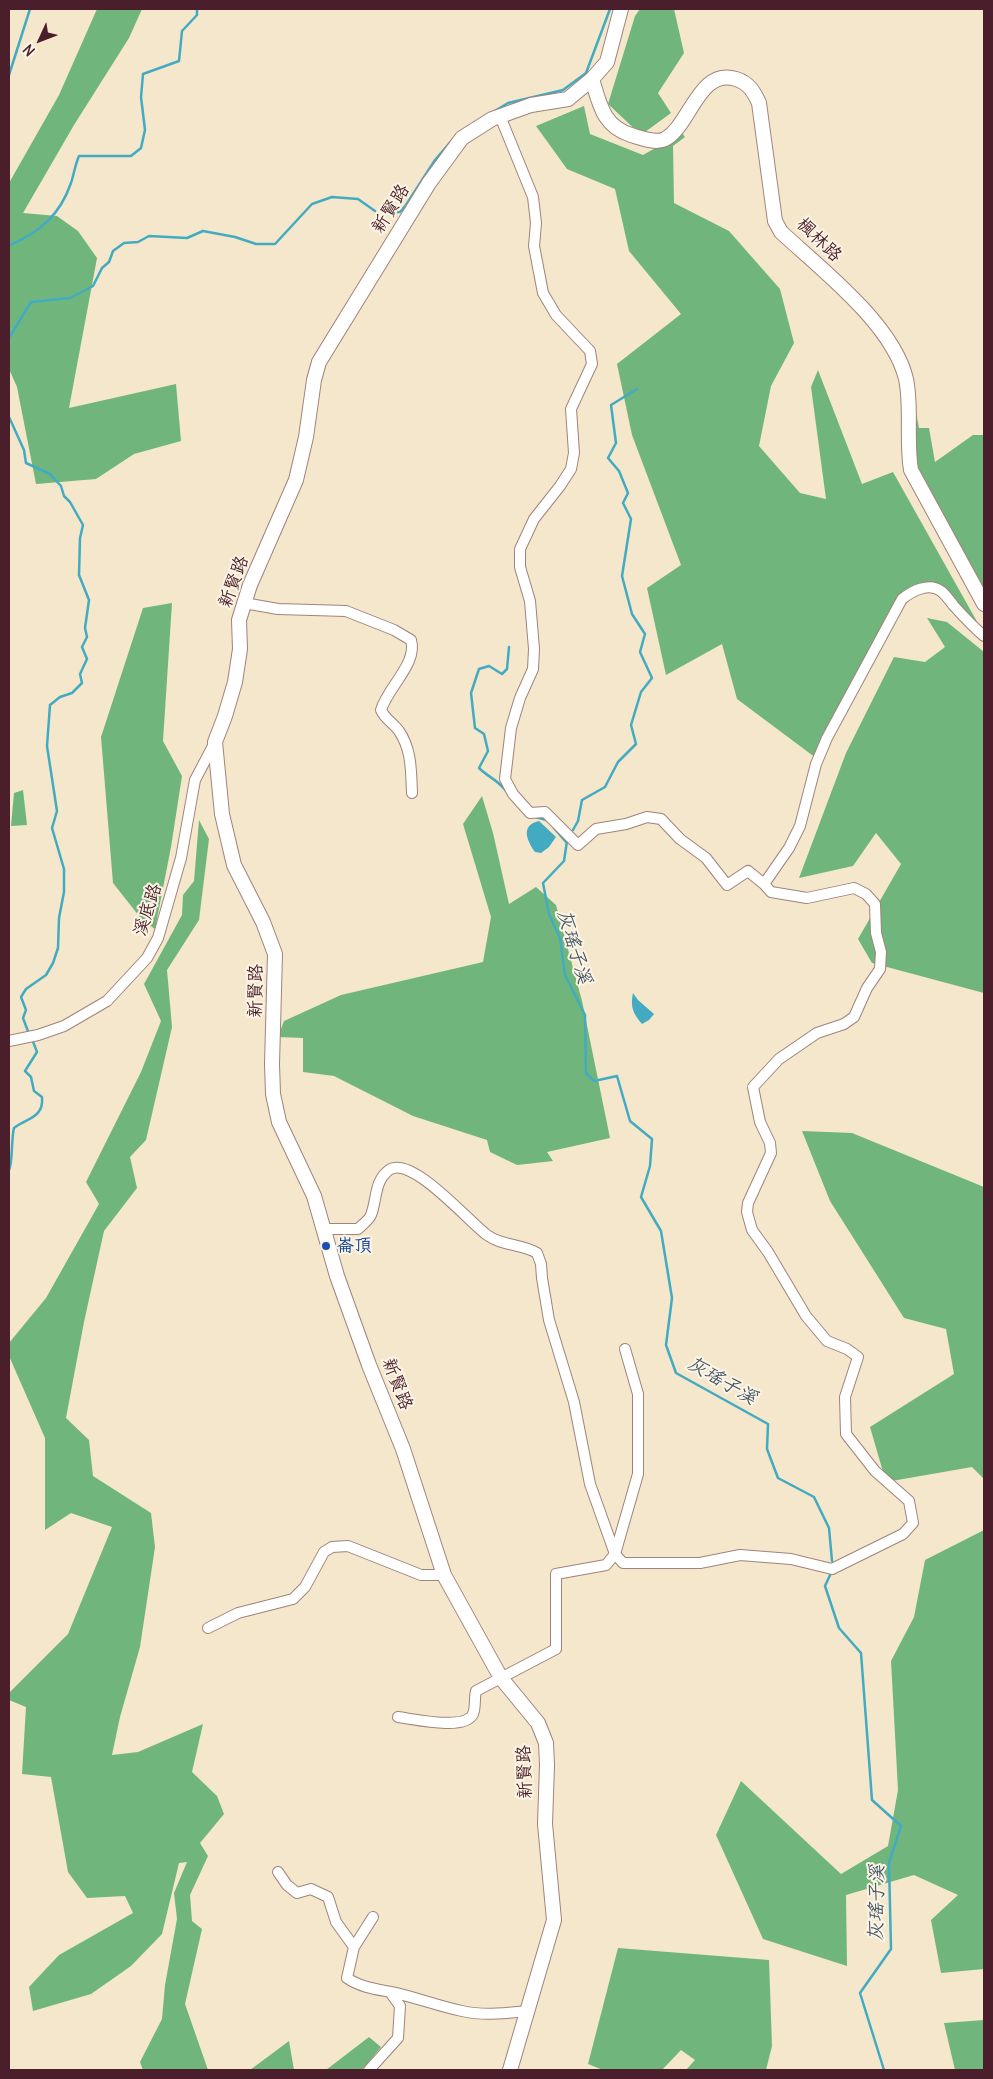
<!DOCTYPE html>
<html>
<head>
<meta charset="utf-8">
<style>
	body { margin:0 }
	#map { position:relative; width:993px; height:2079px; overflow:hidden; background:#f4e7cc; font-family:Delius,sans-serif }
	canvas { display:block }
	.frame { position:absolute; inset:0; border:10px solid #4a1f2b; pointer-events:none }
	.north { position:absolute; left:15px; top:15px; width:50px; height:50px; -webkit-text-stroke:4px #fcf5e5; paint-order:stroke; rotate:227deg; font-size:14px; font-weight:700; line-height:20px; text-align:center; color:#4a1f2b }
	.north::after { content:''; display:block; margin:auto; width:18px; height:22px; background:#4a1f2b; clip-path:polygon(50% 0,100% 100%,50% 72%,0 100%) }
</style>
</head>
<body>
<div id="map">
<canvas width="993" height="2079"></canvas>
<div class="frame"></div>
<div class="north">N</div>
</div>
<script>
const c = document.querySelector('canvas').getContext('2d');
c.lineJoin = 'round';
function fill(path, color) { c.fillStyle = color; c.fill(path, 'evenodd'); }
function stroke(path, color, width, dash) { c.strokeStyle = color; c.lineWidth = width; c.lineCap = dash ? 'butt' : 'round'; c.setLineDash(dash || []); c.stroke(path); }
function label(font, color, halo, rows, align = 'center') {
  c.font = font + ' Delius,"LXGW WenKai TC",sans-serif'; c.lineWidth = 4; c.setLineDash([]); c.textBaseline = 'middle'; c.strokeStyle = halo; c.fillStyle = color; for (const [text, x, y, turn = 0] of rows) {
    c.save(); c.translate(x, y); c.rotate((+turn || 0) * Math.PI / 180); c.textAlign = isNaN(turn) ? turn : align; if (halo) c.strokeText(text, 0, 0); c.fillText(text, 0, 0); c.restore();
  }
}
fill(new Path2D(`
	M97 9H142L129 38 74 125 23 213 57 216 78 231 97 258 69 408 176 384 181 441 134 454 96 479 36 484 17 387 9 369V183L59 95Z
	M640 9H674L684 53 658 93 671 113 641 135 608 104 635 16Z
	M584 106 590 134 643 155 682 133 685 137 673 146 674 203 729 231 780 289 794 343 771 386 759 446 800 493 826 499 811 387 818 370 862 484 893 472 980 627 923 585 896 615 816 758 737 699 722 644 666 675 647 588 681 565 632 435 617 364 681 314 629 251 615 189 567 169 536 126Z
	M911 406 916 413 919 428H929L935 462 973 435H984V593L917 465Z
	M172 603 163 741 182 776 171 847 155 929 143 921 113 883 101 737 143 608Z
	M927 618 947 622 984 652V993L872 963 858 939 901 864 876 833 853 866 799 878 846 753 894 657 925 662 945 647Z
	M23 790 27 825 11 826 14 793Z
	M482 796 493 833 509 904 536 887 556 905 582 1001 610 1138 547 1152 553 1161 517 1165 490 1152 487 1140 413 1116 334 1076 303 1072V1038L278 1037 284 1021 341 995 483 962 491 917 463 824Z
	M199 820 209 839 199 920 167 970 172 1027 146 1140 130 1157 137 1188 104 1231 84 1322 66 1418 89 1440 93 1476 151 1513 155 1547 140 1647 120 1717 112 1755 138 1752 203 1724 192 1772 217 1796 224 1814 200 1843 208 1856 190 1895 192 1921 202 1929 185 2004 208 2070H143L140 2062 162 2019 165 1985 177 1919 174 1893 187 1862 179 1863 162 1934 131 1966 91 1994 33 2011 29 1987 59 1955 133 1913 125 1896 87 1898 68 1872 51 1777 22 1774 26 1707 9 1700V1693L68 1634 112 1527 71 1513 45 1530V1438L9 1356V1343L46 1298 99 1204 86 1182 141 1072 161 1021 144 984 182 915 183 895 194 881Z
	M802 1131 852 1133 984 1187V1479L972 1467 886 1482 870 1427 954 1374 946 1329 904 1318 830 1201Z
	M984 1530V1969L941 1973 931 1920 958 1895 914 1875 846 1895 847 1966 763 1939 716 1835 741 1781 841 1874 888 1846 898 1790 891 1661 914 1617 925 1560Z
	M618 1948 769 1960 772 2046 766 2070H686L695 2060 681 2050 662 2070H603L588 2064Z
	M984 2020V2070H955L944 2023Z
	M369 2037 381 2047 362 2070H326Z
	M289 2041 294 2070H250Z`), '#70b67c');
fill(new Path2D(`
	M539 821 556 837 549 847 541 853 535 852C527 841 520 825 539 821Z
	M633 993 638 1000 654 1014 649 1020 642 1024C633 1014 630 1006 633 993Z`), '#42abc2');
stroke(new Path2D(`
	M9 75 30 9
	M493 112 508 103 563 90 586 73 610 9
	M397 212H400L406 205 435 160 453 139
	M9 243 10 245C40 232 60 215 71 183 74 174 75 165 79 156H131L141 148 145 130 141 97 143 74 179 61 182 31 197 15V9
	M9 338 31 302 70 298 93 286 102 268 109 262 113 251 124 243 138 242 149 236 187 238 203 231 235 237 256 244H275L312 204 332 197 358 199 375 211
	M9 417 24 450 26 463 50 474 61 486 64 496 70 502 83 525 80 538 79 575 89 600 85 628 87 637 82 647 87 659 80 674 82 683 72 693 60 697 50 705 47 746 57 811 52 828 64 869V892L59 918 58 948 53 963 46 975 26 989 21 997 26 1010 23 1018 29 1034
	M506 791C498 780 488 777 479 768L488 751 484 734 475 728 471 693 479 669 489 666 502 674 507 669 509 647
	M535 817 547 820
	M554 828 566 842
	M573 830 578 821 582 800 605 787 618 762 636 744 631 725 641 692 652 678 640 652 645 634 632 614 622 576 631 519 623 503 628 493 619 471 608 458 616 443 611 405 637 389
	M567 841 564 861 543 883 549 914 560 938 565 975 585 1015 586 1073 594 1081 617 1076 630 1121 652 1139 650 1166 641 1197 661 1231 672 1298 666 1345 676 1373 768 1424 767 1449 778 1478 814 1497 829 1528 832 1561
	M9 1170C13 1162 11 1139 14 1128 27 1118 44 1118 42 1097L34 1091 31 1077 25 1071 37 1052 32 1039
	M831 1573 825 1586 839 1628 861 1653 872 1800 901 1826 889 1863 891 1949 860 1993 884 2070`), '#42abc2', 2.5);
const street = new Path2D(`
	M500 116 533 197 536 223 534 246 543 293 556 315 590 351 592 364 571 409 574 453 571 469 560 486 534 519 520 549V567L530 601 534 649 533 669 520 698 511 728 505 779 513 794 530 813 545 812 578 845 596 829 626 824 647 817 661 819 680 839 706 858 727 885 748 871 764 884
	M244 603 278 609 346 611 394 630 411 640C418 663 388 687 381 710 385 719 393 723 399 731 412 750 411 772 412 793
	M9 1041 38 1035 64 1026 107 1001 147 958 158 938 181 858 195 780 215 742
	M323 1229H358C362 1225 369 1220 371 1215 377 1200 374 1181 389 1170 411 1154 469 1222 487 1235 502 1246 522 1244 537 1253L541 1264 542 1278 549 1320 574 1402 590 1484 615 1554 623 1563H700L740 1555 791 1559 832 1569 903 1534 913 1523 909 1501 875 1471 846 1434 845 1397 858 1357 847 1349 827 1341 806 1316 768 1252 752 1230 747 1212 748 1203 771 1153 770 1143 760 1122 753 1087 779 1059 817 1033 844 1024 854 1017 867 988 880 969 881 952 876 933 875 904 866 894 854 888 807 898 771 892 764 884 789 848 800 826 816 764 827 738 902 599C912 591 929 582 941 591 946 595 950 601 954 606 964 617 973 627 984 636
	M208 1628 238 1613 293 1599 305 1587 324 1552 332 1547 348 1546 421 1575H444
	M398 1717C414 1719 465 1731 473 1714 476 1707 474 1698 476 1691L556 1649V1574L606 1565 615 1554 638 1474V1394L625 1349
	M278 1872 287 1885 297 1893 311 1889 328 1897 336 1922 354 1947 347 1978C360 1987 375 1989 391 1992 415 1997 438 2006 462 2011 484 2016 506 2013 528 2011
	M354 1947 373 1917
	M369 2070 398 2038 400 2006 390 1992`);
const secondary = new Path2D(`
	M592 79C600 105 603 126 631 135 641 138 656 144 665 139 690 126 699 67 736 79 749 83 754 92 759 103L775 221 781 232C821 269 893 324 906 379 912 407 906 441 911 470L984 604
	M510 2070 554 1920 545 1824 547 1765 546 1743 538 1723 501 1678 444 1575 403 1449 369 1365 337 1276 314 1196 279 1122 273 1094 272 1064 275 954 263 922 234 865 222 814 215 742 225 716 235 682 240 649 239 620 250 585 296 480 306 437 314 380 319 362 429 183 462 138 492 119 531 105 568 99 592 79 607 62 621 9`);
stroke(street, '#9f837c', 12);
stroke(secondary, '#9f837c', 16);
stroke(street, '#fff', 10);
stroke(secondary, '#fff', 14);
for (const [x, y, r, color] of [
	[326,1246,5,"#1a4fb4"]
]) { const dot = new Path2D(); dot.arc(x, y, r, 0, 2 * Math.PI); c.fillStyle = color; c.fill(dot); stroke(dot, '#fcf5e5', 2); }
label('18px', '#4a1f2b', '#fcf5e5', [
	["新賢路",391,209,-58],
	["楓林路",819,240,44],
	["新賢路",234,582,-70],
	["溪底路",148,910,-72],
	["新賢路",256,991,-89],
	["新賢路",397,1384,69],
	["新賢路",525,1772,-92]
]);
label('18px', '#164399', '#fcf5e5', [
	["崙頂",336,1246]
], 'left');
label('italic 19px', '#475767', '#fcf5e5', [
	["灰瑤子溪",574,947,73],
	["灰瑤子溪",722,1381,30],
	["灰瑤子溪",877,1903,-89]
]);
</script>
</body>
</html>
